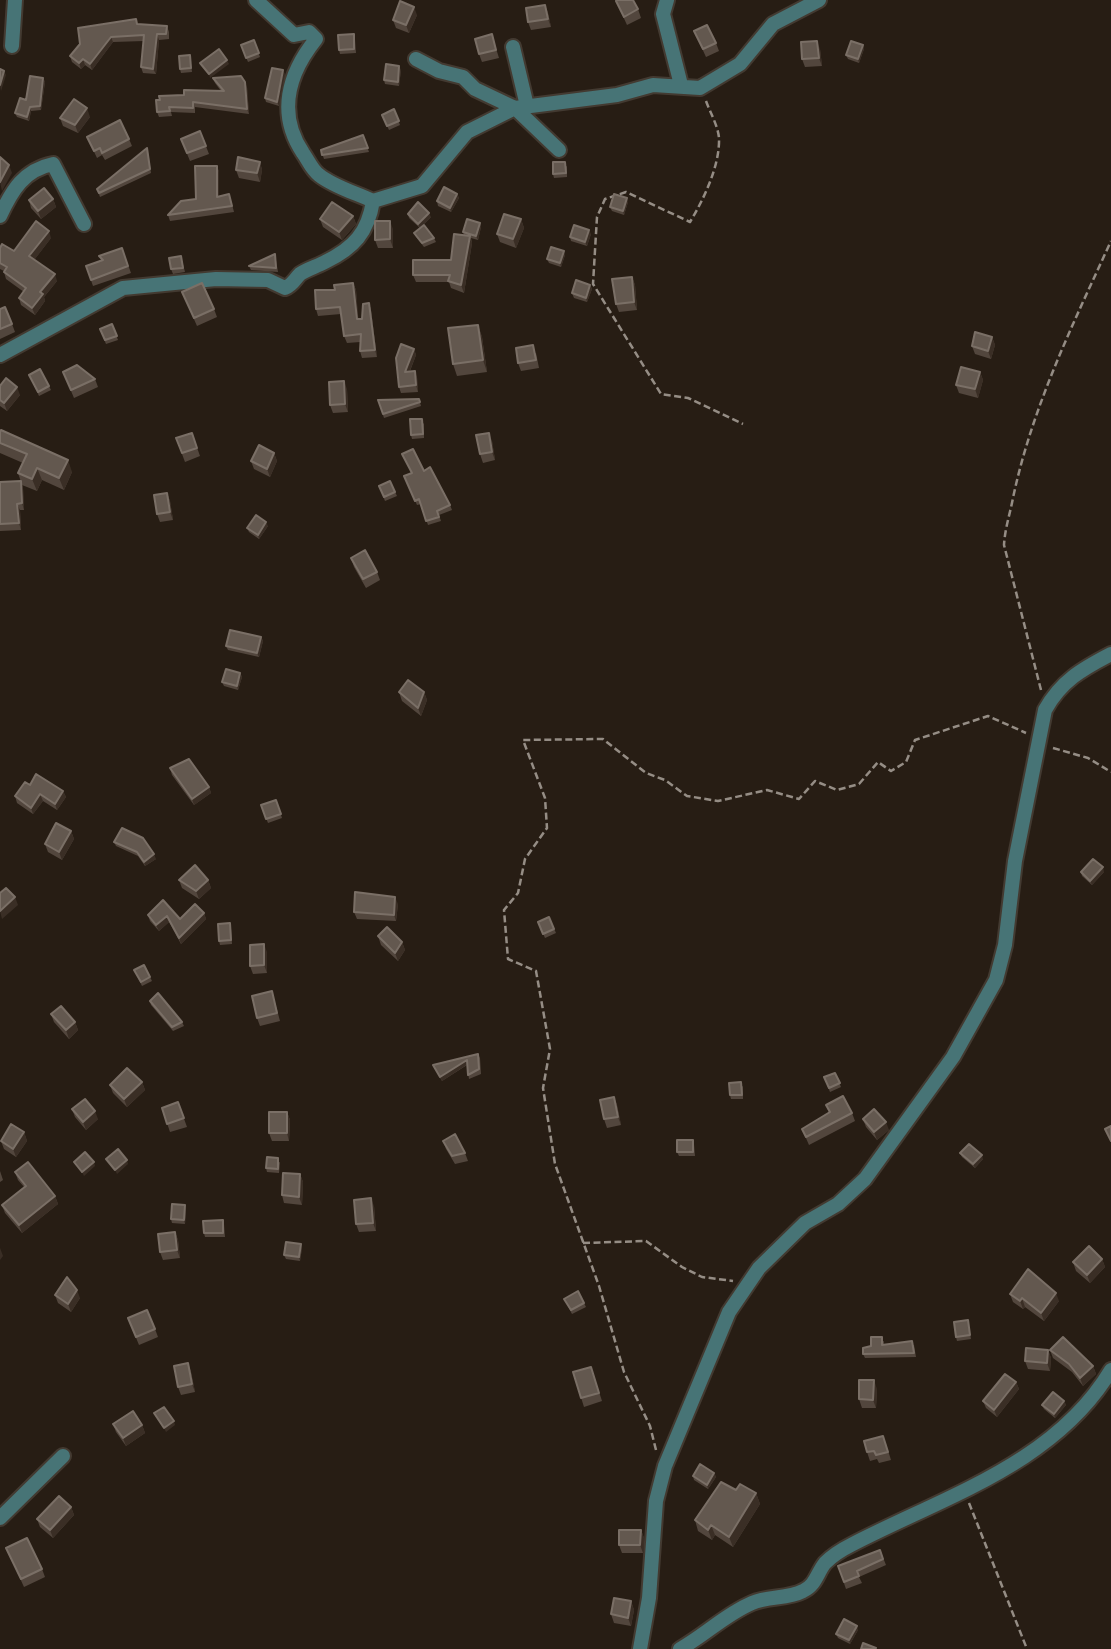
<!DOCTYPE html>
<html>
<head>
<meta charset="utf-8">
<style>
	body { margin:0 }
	canvas { display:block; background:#271d14 }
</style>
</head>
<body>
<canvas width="1111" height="1649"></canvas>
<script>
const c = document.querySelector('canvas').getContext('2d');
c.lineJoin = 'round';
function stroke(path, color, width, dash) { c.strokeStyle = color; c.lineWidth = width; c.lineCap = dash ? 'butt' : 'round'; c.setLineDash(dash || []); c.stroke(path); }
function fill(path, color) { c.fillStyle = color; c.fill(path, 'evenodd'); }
const street = new Path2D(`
	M256 0 294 35 309 32 316 39C288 74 277 114 303 153 308 160 312 170 319 175 334 187 356 193 373 201
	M667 0 663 14 681 85
	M12 46 15 0
	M513 47 527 106
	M416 59 439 71 463 77 475 89 515 108 559 150
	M0 216C12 190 24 170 53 164L84 224
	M0 355 123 288 216 279 268 280 285 288C293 285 294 280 300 274 307 269 318 266 325 262 354 248 368 232 373 201L422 186 467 132 515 108 617 95 653 85 700 88 740 64 773 24 819 0
	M0 1518 63 1456
	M640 1649 649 1598 656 1501 665 1466 729 1312 759 1268 805 1223 838 1204 865 1179 953 1057 996 980 1005 945 1015 861 1045 710C1061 681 1082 669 1111 654
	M680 1649C705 1635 726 1614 752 1603 768 1596 788 1599 803 1591 816 1585 817 1573 825 1563 832 1556 843 1549 851 1545 943 1497 1055 1464 1111 1370`);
stroke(street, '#433a31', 18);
stroke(new Path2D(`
	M706 101C710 112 718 126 719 138 720 165 704 199 690 222L626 192 605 199 597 217 593 284 661 394 688 398 743 424
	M1041 690 1004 545C1005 528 1010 514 1013 498 1032 407 1073 324 1111 241
	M1053 748 1088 758 1111 772
	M583 1243 646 1241 682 1267 702 1277 733 1281
	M656 1450 650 1426 624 1372 599 1286 555 1164 543 1088 550 1049 536 971 508 959 504 910 518 893 525 859 547 828 545 798 523 740 603 739 646 773 665 780 687 796 718 801 767 790 799 799 815 781 837 790 859 784 878 762 891 771 906 762 915 740 988 716 1026 733
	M969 1503 1027 1649`), '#958d85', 2.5, [7, 3.5]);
stroke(street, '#477476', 14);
fill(new Path2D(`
	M616 1 638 9 641 18 627 25Z
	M545 5 548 13 551 27 531 30 528 22Z
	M417 15 409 33 396 28 393 20Z
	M138 24 167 26 169 32V39L159 40 156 74 143 73 141 67 144 41 113 42 92 70 85 65 81 69 72 62 70 56Z
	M694 31 716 43 719 51 706 57Z
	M354 34 355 39 356 53 340 54 339 50Z
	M254 40 260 57 248 62 241 45Z
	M494 42 499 58 482 62 479 54Z
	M863 45 864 49 859 63 848 59 846 55Z
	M820 49 822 66 805 67 802 59Z
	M190 55 192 72 181 73 180 69Z
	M401 70 399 86 385 84 384 80Z
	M285 74 279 106 266 102 265 98Z
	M43 78 45 82 41 110 31 111 29 121 17 117 15 113Z
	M213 78 247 87 249 114 195 107V113L171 112 172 116 159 117 157 112 184 95 221 91 215 83Z
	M394 109 400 125 389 130 382 115Z
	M90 117 78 133 63 126 60 118Z
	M200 131 209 154 190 161 181 139Z
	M363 135 369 152 324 159 321 150Z
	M87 137 129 139 132 146 105 160 102 155 97 158Z
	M148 152 151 173 100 197 97 189Z
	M260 162 262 170 260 182 239 178 236 170Z
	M217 166 219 172V197L231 200 234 212 170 221 168 215 196 199Z
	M567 166V177L554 178 553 174Z
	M457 194 459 198 451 212 438 206 437 201Z
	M53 199 56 207 41 219 31 208 29 200Z
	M628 202 624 215 612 211 610 207Z
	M408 214 431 217 420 228 409 218Z
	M353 216 356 224 342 240 323 227 320 219Z
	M521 219 524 228 516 248 500 242 497 234Z
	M480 223 481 227 478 240 471 238 472 243 464 293 451 288 449 282H416L413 275 451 260 464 235 463 232Z
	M393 229V248H378L375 240Z
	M414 233 434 238 436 242 424 247 416 237Z
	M591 234 587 246 571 241 570 237Z
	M51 238 34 260 57 281 44 297 45 301 35 315 21 305 19 298 24 292 6 279 4 272V271L0 269V248L14 251Z
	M122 248 131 273 93 286 86 266 101 260 99 256Z
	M275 254 278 272 251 270 249 266Z
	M565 255 561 267 549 263 547 259Z
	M182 260 185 272 173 274 171 269Z
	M632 277 635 285 637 310 619 312 616 304Z
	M353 283 356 290 358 319H362L369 303 371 310 377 357 362 358 360 351V342L347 343 344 336 341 314 318 316 316 309 335 290Z
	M590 285 592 289 587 302 574 298 572 293Z
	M182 292 214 309 217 317 197 326Z
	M0 309 12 324 15 332 0 339Z
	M112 324 118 340 106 344 100 329Z
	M478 325 482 337 487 372 457 376 453 364Z
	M992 337 995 345 991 359 975 354 972 346Z
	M414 349 416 355 410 371 417 377 418 392 401 393 399 387Z
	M536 353 539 368 521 371 518 363Z
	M63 372 95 379 98 387 74 398Z
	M980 372 983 380 978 398 959 393 956 385Z
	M29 375 49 386 51 390 39 396Z
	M0 386 20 395 7 411 0 406Z
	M347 389 348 412 333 413 330 405Z
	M419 399 421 406 384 418 378 400Z
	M424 423V438L412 439 411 435Z
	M192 433 200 456 185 462 176 438Z
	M492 441 495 460 483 463 480 454Z
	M0 443 72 472 64 490 42 480 37 491 22 485 18 473 23 463 0 453Z
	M274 453 277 461 270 477 254 469 251 461Z
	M424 471 450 505 452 510 439 515 441 521 428 525 421 504 417 505 406 480Z
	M21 481 23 488 24 510H20L21 530 0 531V482Z
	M390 481 397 496 385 501 379 486Z
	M167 493 170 501 173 520 160 522 157 514Z
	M268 526 259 539 249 532 247 528Z
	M351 558 377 572 380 580 366 588 354 567Z
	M261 637 263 641 259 657 228 650 226 646Z
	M240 673 242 677 238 690 224 686 222 682Z
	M399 692H424L427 700 421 716 402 701Z
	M170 768 209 787 211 793 194 805 172 775Z
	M30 785 63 791 66 797 57 810 43 801 33 814 17 803 15 796Z
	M276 800 282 818 268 823 261 805Z
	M71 831 74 839 62 860 48 852 45 844Z
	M114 842 156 859 145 866 138 856 116 846Z
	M1081 872H1104L1092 885 1082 876Z
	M179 880H208L211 888 199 899 182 888Z
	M398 904 396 921 357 919 354 912Z
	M204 913 206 919 181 944 169 922 159 931 150 921 148 915 180 919Z
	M549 917 556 933 545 938 538 922Z
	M230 923 231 928 232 944 220 945 219 941Z
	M378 936 402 942 405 950 398 961 381 945Z
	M267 952V973L253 974 250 966Z
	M134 970 150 977 152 981 142 986Z
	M272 991 280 1021 260 1026 257 1018Z
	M150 1001 182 1022 184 1026 173 1031 151 1005Z
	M51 1014 75 1022 78 1030 69 1039 54 1022Z
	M478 1054 480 1058 481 1074 469 1079 467 1065 442 1081 433 1065Z
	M835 1073 841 1087 830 1092 824 1077Z
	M142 1082 145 1090 127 1107 113 1093 110 1085Z
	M743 1086V1099H731L730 1095Z
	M614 1097 617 1105 621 1125 607 1128 604 1119Z
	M178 1102 187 1127 170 1132 162 1108Z
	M826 1105 852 1113 855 1121 809 1145 802 1129 829 1113Z
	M72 1109 98 1119 86 1130 75 1117Z
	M287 1112 290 1120 289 1141H272L269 1133Z
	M863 1119 889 1130 877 1140 866 1127Z
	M24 1132 27 1141 16 1157 4 1149 1 1141Z
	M443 1141 465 1153 468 1161 455 1164 446 1149Z
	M694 1144 695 1156H679L677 1152Z
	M960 1153 983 1159 975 1168 962 1157Z
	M280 1162 279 1173 267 1172 266 1168Z
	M0 1171 3 1180 0 1182Z
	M15 1172 55 1196 58 1204 22 1233 5 1213 2 1205 24 1187 18 1180Z
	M300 1174 303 1182 302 1205 284 1203 282 1195Z
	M374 1206 376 1231 359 1232 356 1224Z
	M186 1209 185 1224 172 1223 171 1219Z
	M224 1224 225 1237H205L204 1233Z
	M175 1232 178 1240 180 1258 163 1260 160 1252Z
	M302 1248 300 1261 286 1259 284 1255Z
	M1102 1259 1105 1267 1090 1283 1076 1271 1073 1262Z
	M1010 1294 1059 1301 1044 1321 1025 1307 1023 1309 1013 1302Z
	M55 1295 80 1298 71 1312 58 1303Z
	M564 1299 584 1303 586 1307 572 1314Z
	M128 1318 155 1329 158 1337 139 1345Z
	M968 1320 971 1339 957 1341 956 1337Z
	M884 1341V1345H914L916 1357 865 1358 863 1354 871 1346Z
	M1048 1350 1051 1358 1050 1371 1028 1369 1025 1361Z
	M1050 1350 1093 1366 1096 1374 1083 1386 1072 1372 1053 1358Z
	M188 1363 191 1372 195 1392 181 1395 178 1387Z
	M591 1367 602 1401 584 1407 573 1372Z
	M1016 1382 1019 1389 997 1417 986 1408 983 1401Z
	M877 1389 876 1408H862L859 1399Z
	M1064 1401 1066 1405 1055 1418 1044 1409 1042 1405Z
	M113 1424 142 1425 145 1433 126 1446 116 1432Z
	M886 1444 891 1460 879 1463 877 1459 870 1461 867 1452Z
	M714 1473 716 1477 708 1489 694 1480 693 1476Z
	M736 1490 756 1493 760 1504 733 1547 715 1535 712 1540 698 1531 695 1520Z
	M71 1507 74 1515 53 1538 40 1527 37 1519Z
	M641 1530 644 1538 643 1553H622L619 1545Z
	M6 1548 42 1569 45 1577 24 1587Z
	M880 1550 886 1565 859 1577 862 1583 846 1589 838 1566Z
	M631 1601 634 1610 631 1626 614 1623 611 1614Z
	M858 1630 850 1644 838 1638 836 1634Z`), '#52463d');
fill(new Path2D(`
	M545 5 548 13 551 27 548 19Z
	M414 7 417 15 409 33 406 25Z
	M157 34 159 40 156 74 153 69Z
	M111 37 113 42 92 70 90 64Z
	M817 41 820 49 822 66 819 58Z
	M863 45 864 49 859 63 858 59Z
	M83 59 85 65 81 69 79 63Z
	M227 60 229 64 210 78 209 74Z
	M399 66 401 70 399 86 398 82Z
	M283 70 285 74 279 106 277 102Z
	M4 71 6 75 1 91 0 85Z
	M43 78 45 82 41 110 40 106Z
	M245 82 247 87 249 114 247 109Z
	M30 107 31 111 29 121 27 117Z
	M87 108 90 117 78 133 75 125Z
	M260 162 262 170 260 182 257 173Z
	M9 165 12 173 2 191 0 182Z
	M217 166 219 172V203L217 197Z
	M457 194 459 198 451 212 450 208Z
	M627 198 628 202 624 215 623 211Z
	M53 199 56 207 41 219 38 211Z
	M429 213 431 217 420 228 418 224Z
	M353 216 356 224 342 240 339 232Z
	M521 219 524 228 516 248 513 239Z
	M390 221 393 229V248L390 239Z
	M480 223 481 227 478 240 476 236Z
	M589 230 591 234 587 246 585 242Z
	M49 231 51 238 32 263 29 256Z
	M470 236 472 243 464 293 461 285Z
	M564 251 565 255 561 267 560 263Z
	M55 274 57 281 44 297 45 301 35 315 32 308 40 292Z
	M632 277 635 285 637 310 634 302Z
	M353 283 356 290 359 326 357 319Z
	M590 285 592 289 587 302 586 298Z
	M369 303 371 310 377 357 375 350Z
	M478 325 482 337 487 372 483 360Z
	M992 337 995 345 991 359 988 351Z
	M414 349 416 355 407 378 405 372Z
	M415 371 417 377 418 392 416 385Z
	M980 372 983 380 978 398 975 389Z
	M344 381 347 389 348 412 345 404Z
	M17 387 20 395 7 411 4 403Z
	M489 433 492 441 495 460 492 452Z
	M274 453 277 461 270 477 267 469Z
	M68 460 72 472 64 490 59 478Z
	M37 468 42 480 37 491 32 479Z
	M21 481 23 488 24 510 22 503Z
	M167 493 170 501 173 520 170 512Z
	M17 504 20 510 21 530 19 523Z
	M266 522 268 526 259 539 258 535Z
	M261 637 263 641 259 657 257 653Z
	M240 673 242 677 238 690 237 686Z
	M424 692 427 700 421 716 418 708Z
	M209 787 211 793 194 805 192 799Z
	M63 791 66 797 57 810 55 804Z
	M40 794 43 801 33 814 31 808Z
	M71 831 74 839 62 860 59 852Z
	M154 854 156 859 145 866 144 862Z
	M1103 867 1104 872 1092 885 1090 881Z
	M208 880 211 888 199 899 196 891Z
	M15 897 18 905 2 919 0 911Z
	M395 897 398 904 396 921 394 915Z
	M204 913 206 919 181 944 179 938Z
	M167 916 169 922 159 931 156 925Z
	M402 942 405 950 398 961 395 953Z
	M264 944 267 952V973L264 965Z
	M75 1022 78 1030 69 1039 66 1030Z
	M467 1060 468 1064 442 1081 440 1077Z
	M142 1082 145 1090 127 1107 124 1099Z
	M614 1097 617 1105 621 1125 618 1117Z
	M95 1111 98 1119 86 1130 83 1122Z
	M287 1112 290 1120 289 1141 287 1133Z
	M886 1122 889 1130 877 1140 874 1132Z
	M24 1132 27 1141 16 1157 13 1149Z
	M982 1155 983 1159 975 1168 973 1164Z
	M127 1160 128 1164 117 1174 115 1170Z
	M94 1162 95 1166 84 1176 82 1172Z
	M300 1174 303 1182 302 1205 299 1197Z
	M55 1196 58 1204 22 1233 19 1225Z
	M371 1198 374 1206 376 1231 373 1223Z
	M185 1205 186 1209 185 1224 184 1220Z
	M175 1232 178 1240 180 1258 177 1250Z
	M301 1244 302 1248 300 1261 299 1257Z
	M0 1248 3 1256 0 1260Z
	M1102 1259 1105 1267 1090 1283 1087 1275Z
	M77 1290 80 1298 71 1312 68 1304Z
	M1056 1293 1059 1301 1044 1321 1041 1313Z
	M1022 1298 1025 1307 1023 1309 1020 1301Z
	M1048 1350 1051 1358 1050 1371 1047 1363Z
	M188 1363 191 1372 195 1392 192 1384Z
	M1093 1366 1096 1374 1083 1386 1080 1378Z
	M874 1380 877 1389 876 1408 873 1400Z
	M1016 1382 1019 1389 997 1417 994 1410Z
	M1064 1401 1066 1405 1055 1418 1054 1414Z
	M174 1421 175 1425 166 1432 164 1428Z
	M142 1425 145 1433 126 1446 123 1438Z
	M714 1473 716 1477 708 1489 707 1485Z
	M756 1493 760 1504 733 1547 729 1537Z
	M71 1507 74 1515 53 1538 50 1530Z
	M711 1525 715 1535 712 1540 708 1530Z
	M641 1530 644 1538 643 1553 640 1545Z
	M631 1601 634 1610 631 1626 628 1618Z
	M857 1626 858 1630 850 1644 849 1640Z`), '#3a2e25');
const building = new Path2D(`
	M618 0H633L638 9 624 17 616 1Z
	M400 1 414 7 406 25 393 20Z
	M545 5 548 19 528 22 526 8Z
	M136 19 137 24 167 26 166 34H157L153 69 141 67 144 35 111 37 90 64 83 59 79 63 70 56 80 44 78 28Z
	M707 25 716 43 703 49 694 31Z
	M354 34V49L339 50 338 35Z
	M492 34 496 50 479 54 475 39Z
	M254 40 259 53 246 58 241 45Z
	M817 41 819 58 802 59 801 42Z
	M851 41 863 45 858 59 846 55Z
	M219 49 227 60 209 74 200 63Z
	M190 55 191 68 180 69 179 56Z
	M386 64 399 66 398 82 384 80Z
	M272 68 283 70 277 102 265 98Z
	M0 69 4 71 0 85Z
	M30 76 43 78 40 106 30 107 27 117 15 113 20 98 26 100Z
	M241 76 245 82 247 109 193 102V108L169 107 170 111 157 112 156 100H160L159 96 184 95V90L224 91 213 78Z
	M74 99 87 108 75 125 60 118Z
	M394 109 399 121 387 126 382 115Z
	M120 120 129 139 102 153 100 148 94 151 87 137Z
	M200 131 206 146 187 153 181 139Z
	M363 135 368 148 322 155 321 150Z
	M147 148 150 169 99 193 97 189Z
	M0 157 9 165 0 182Z
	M238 157 260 162 257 173 236 170Z
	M553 162H565L566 173 553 174Z
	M195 166H217V197L229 194 232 206 168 215 181 201 196 199Z
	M444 187 457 194 450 208 437 201Z
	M44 188 53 199 38 211 29 200Z
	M614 194 627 198 623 211 610 207Z
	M332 202 353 216 339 232 320 219Z
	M418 202 429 213 418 224 408 214Z
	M504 214 521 219 513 239 497 234Z
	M467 219 480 223 476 236 463 232Z
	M36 221 49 231 29 256 55 274 40 292 43 294 32 308 19 298 26 288 4 272 7 267 0 263V248L2 244 14 251Z
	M375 221H390V239L375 240Z
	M424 225 434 238 422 243 414 233Z
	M574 225 589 230 585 242 570 237Z
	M454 234 470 236 461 285 448 281 450 275H413V260H451Z
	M551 247 564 251 560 263 547 259Z
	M122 248 128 266 91 280 86 266 103 260 99 256Z
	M275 254 276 268 249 266Z
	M181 256 183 268 171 269 169 258Z
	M632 277 634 302 616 304 612 279Z
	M576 280 590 285 586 298 572 293Z
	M202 283 214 309 194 318 182 292Z
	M353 283 357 319H362L363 304 369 303 375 350 360 351 361 334 344 336 340 307 316 309 315 290H335L334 285Z
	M5 307 12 324 0 329V309Z
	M112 324 117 336 105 340 100 329Z
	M478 325 483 360 453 364 448 328Z
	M975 332 992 337 988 351 972 346Z
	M401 344 414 349 405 372 415 371 416 385 399 387 396 358Z
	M533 345 536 360 518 363 516 348Z
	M77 365 95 379 71 390 63 372Z
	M961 367 980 372 975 389 956 385Z
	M40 369 49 386 38 392 29 375Z
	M6 378 17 387 4 403 0 400V386Z
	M344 381 345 404 330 405 329 382Z
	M419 399 420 402 383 414 378 400Z
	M410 419H422L423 434 411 435Z
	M1 430 68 460 59 478 37 468 32 479 18 473 27 454 0 443V432Z
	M192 433 197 448 182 453 176 438Z
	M489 433 492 452 480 454 476 435Z
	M259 445 274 453 267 469 251 461Z
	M413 449 424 471 430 467 450 505 437 511 439 517 426 521 419 499 415 501 404 476 412 473 402 454Z
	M21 481 22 503 17 504 19 523 0 524V482Z
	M390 481 395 492 384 497 379 486Z
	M167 493 170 512 157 514 154 495Z
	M256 515 266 522 258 535 247 528Z
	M365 550 377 572 363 579 351 558Z
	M230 630 261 637 257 653 226 646Z
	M226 669 240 673 237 686 222 682Z
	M408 680 424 692 418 708 399 692Z
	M189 759 209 787 192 799 170 768Z
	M36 774 63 791 55 804 40 794 31 808 15 796 25 782 30 785Z
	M276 800 281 814 266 819 261 805Z
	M56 823 71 831 59 852 45 844Z
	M122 828 143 838 154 854 144 862 137 852 114 842Z
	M1093 859 1103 867 1090 881 1081 872Z
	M195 865 208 880 196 891 179 880Z
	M6 888 15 897 0 911V893Z
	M355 892 395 897 394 915 354 912Z
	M163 900 180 919 195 904 204 913 179 938 167 916 156 925 148 915Z
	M549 917 554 929 543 934 538 922Z
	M230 923 231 940 219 941 218 924Z
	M387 927 402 942 395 953 378 936Z
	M264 944V965L250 966V945Z
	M144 965 150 977 141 982 134 970Z
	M272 991 277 1013 257 1018 252 996Z
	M158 993 182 1022 172 1027 150 1001Z
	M61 1006 75 1022 66 1030 51 1014Z
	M478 1054 479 1069 468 1075 467 1060 440 1077 433 1065Z
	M127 1068 142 1082 124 1099 110 1085Z
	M835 1073 840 1083 829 1088 824 1077Z
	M741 1082 742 1095H730L729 1083Z
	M843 1096 852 1113 806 1137 802 1129 830 1112 826 1105Z
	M614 1097 618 1117 604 1119 600 1100Z
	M85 1099 95 1111 83 1122 72 1109Z
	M178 1102 184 1118 167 1124 162 1108Z
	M874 1109 886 1122 874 1132 863 1119Z
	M269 1112H287V1133H269Z
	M11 1124 24 1132 13 1149 1 1141Z
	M1111 1126V1141L1105 1129Z
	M455 1134 465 1153 452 1156 443 1141Z
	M677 1140H693V1152H677Z
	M969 1144 982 1155 973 1164 960 1153Z
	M118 1149 127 1160 115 1170 106 1159Z
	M85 1152 94 1162 82 1172 74 1162Z
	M267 1157 278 1158V1169L266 1168Z
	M28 1162 55 1196 19 1225 2 1205 26 1186 15 1172Z
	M283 1173 300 1174 299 1197 282 1195Z
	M371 1198 373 1223 356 1224 354 1200Z
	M172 1204 185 1205 184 1220 171 1219Z
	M223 1220V1233H204L203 1221Z
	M175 1232 177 1250 160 1252 158 1234Z
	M286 1242 301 1244 299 1257 284 1255Z
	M1089 1246 1102 1259 1087 1275 1073 1262Z
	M1028 1269 1056 1293 1041 1313 1022 1298 1020 1301 1010 1294Z
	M67 1277 77 1290 68 1304 55 1295Z
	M578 1291 584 1303 571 1310 564 1299Z
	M147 1310 155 1329 136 1337 128 1318Z
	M968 1320 970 1335 956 1337 954 1322Z
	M871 1337H882V1345L912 1341 914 1353 863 1354V1348L871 1346Z
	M1063 1337 1093 1366 1080 1378 1069 1364 1050 1350Z
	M1026 1348 1048 1350 1047 1363 1025 1361Z
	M188 1363 192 1384 178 1387 174 1366Z
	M591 1367 599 1393 581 1398 573 1372Z
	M1005 1374 1016 1382 994 1410 983 1401Z
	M859 1380H874L873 1400 859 1399Z
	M1053 1392 1064 1401 1054 1414 1042 1405Z
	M164 1407 174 1421 164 1428 154 1413Z
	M133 1411 142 1425 123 1438 113 1424Z
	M883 1436 888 1452 876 1455 874 1451 867 1452 864 1441Z
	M700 1464 714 1473 707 1485 693 1476Z
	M721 1482 736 1490 740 1484 756 1493 729 1537 711 1525 708 1530 695 1520Z
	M59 1496 71 1507 50 1530 37 1519Z
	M619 1530H641L640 1545H619Z
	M27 1538 42 1569 21 1579 6 1548Z
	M880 1550 883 1559 857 1571 859 1576 844 1582 838 1566Z
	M614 1598 631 1601 628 1618 611 1614Z
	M844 1619 857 1626 849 1640 836 1634Z
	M863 1643 876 1648 875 1649H861Z`);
fill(building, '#63584f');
stroke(building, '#7a6f66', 2);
</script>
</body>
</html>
